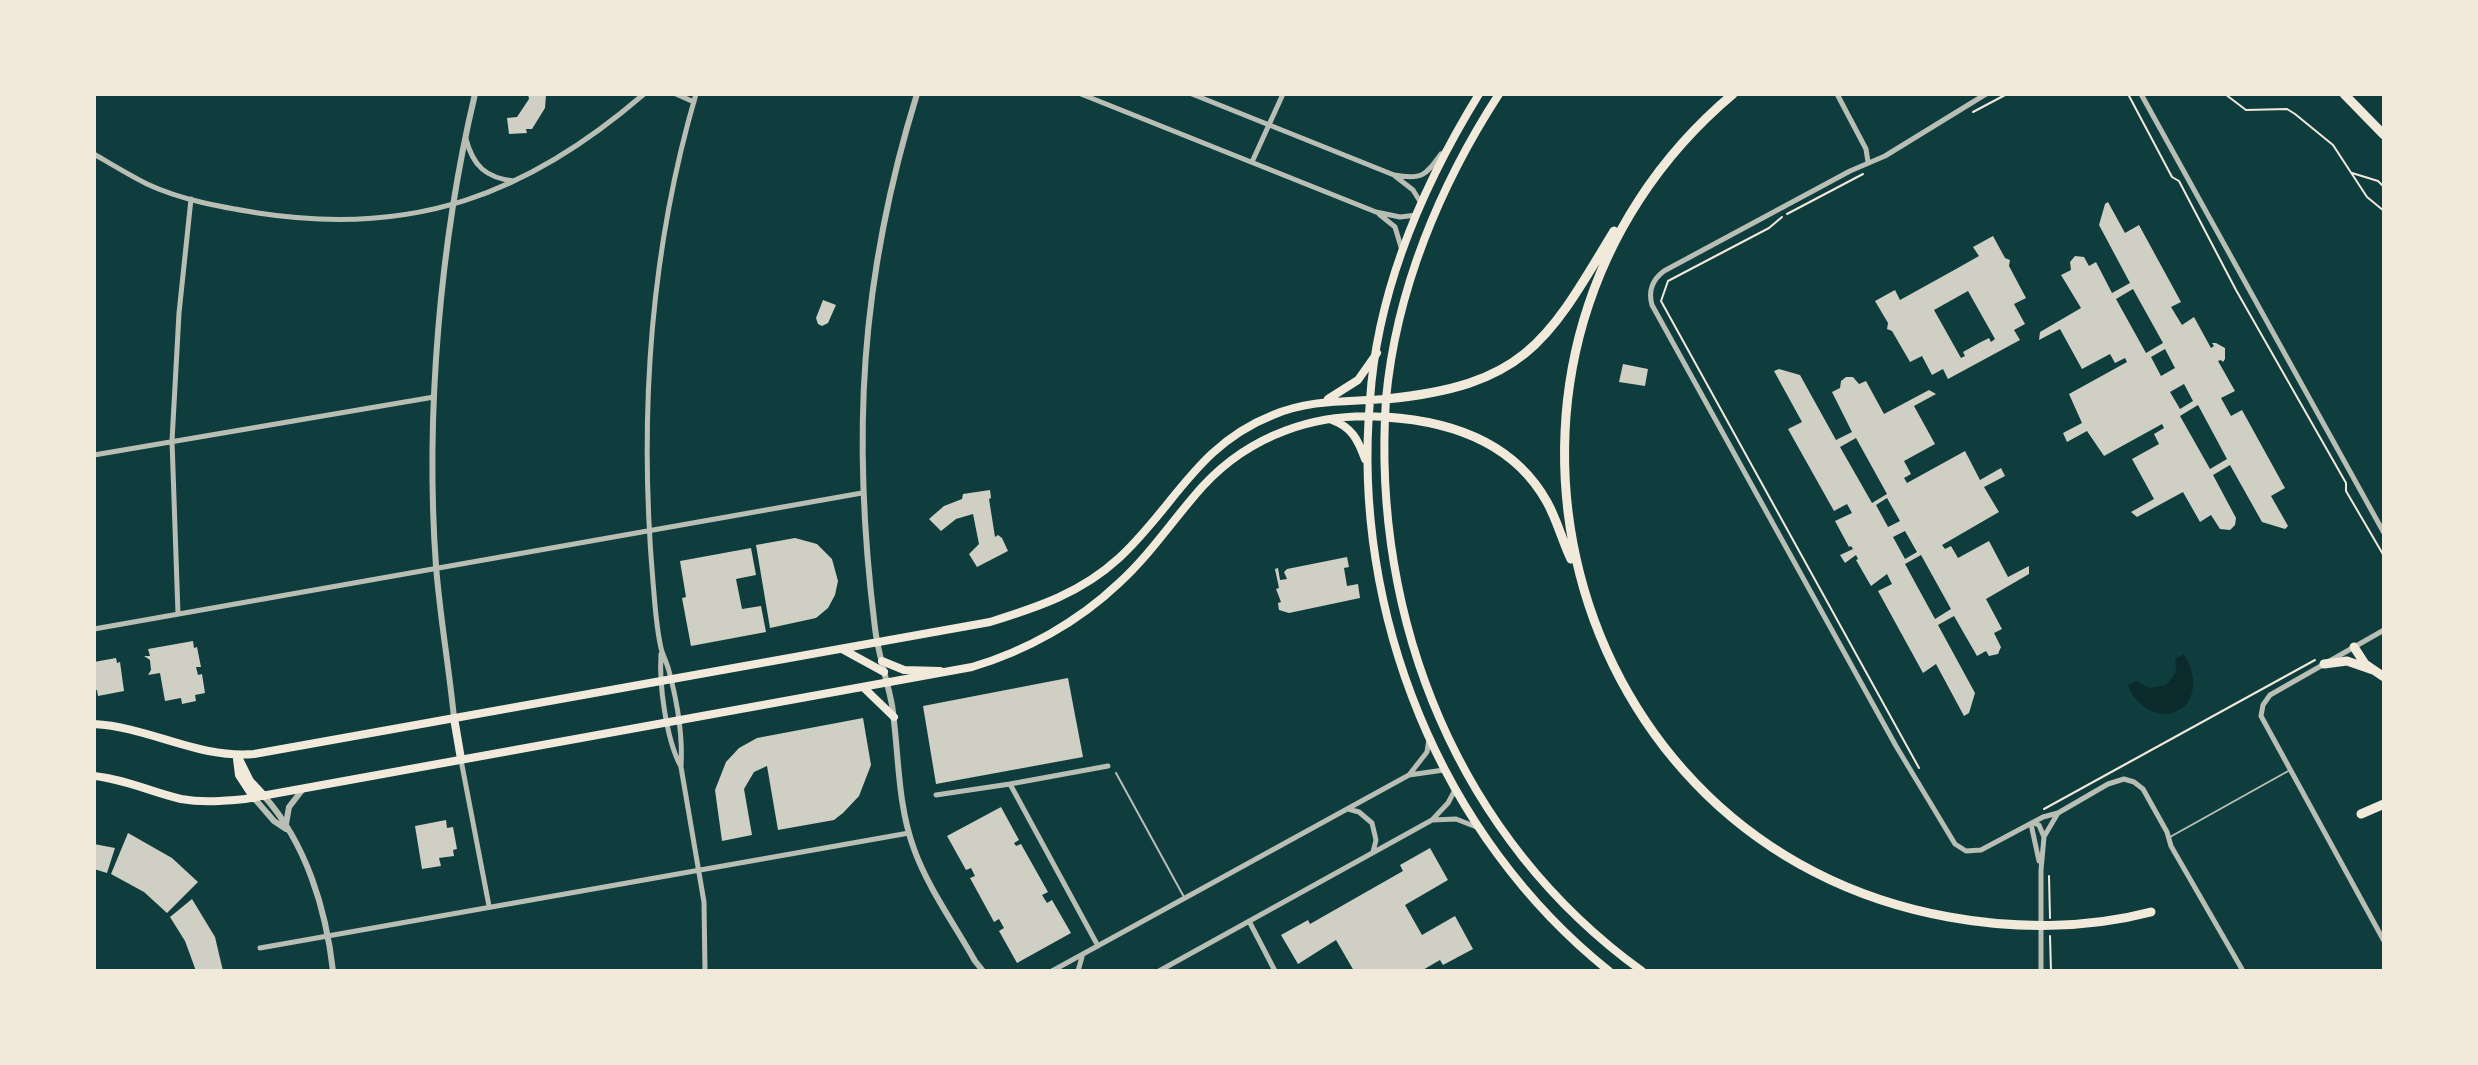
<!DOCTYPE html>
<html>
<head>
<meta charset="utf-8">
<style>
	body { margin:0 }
	#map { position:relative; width:2478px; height:1065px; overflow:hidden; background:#0f3d3e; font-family:"Golos Text",sans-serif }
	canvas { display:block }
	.frame { position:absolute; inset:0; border:96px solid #f1e9da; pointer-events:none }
</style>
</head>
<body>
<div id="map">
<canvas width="2478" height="1065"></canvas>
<div class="frame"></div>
</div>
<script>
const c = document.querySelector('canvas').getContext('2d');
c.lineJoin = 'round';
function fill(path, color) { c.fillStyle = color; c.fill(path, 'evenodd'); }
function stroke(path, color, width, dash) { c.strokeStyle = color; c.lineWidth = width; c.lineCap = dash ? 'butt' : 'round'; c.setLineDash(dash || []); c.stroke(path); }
fill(new Path2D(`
	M2184 654C2198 676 2198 707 2169 714 2149 714 2135 703 2128 685L2136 681 2150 688 2166 685 2176 672 2175 659Z`), '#0a2a2b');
fill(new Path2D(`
	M528 94 546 95 545 108 532 129H526L527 133 509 134 507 118 517 117 529 99Z
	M2108 202 2125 233 2139 225 2181 302 2171 307 2182 325 2194 317 2211 348 2214 346 2212 343H2216L2225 348V359L2223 362 2221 360 2218 361 2235 391 2221 398 2231 416 2242 410 2285 488 2271 496 2288 526 2285 529 2262 522 2230 465 2213 475 2236 518 2235 525 2230 530 2220 529 2211 515 2200 522 2183 492 2137 517 2131 512 2154 499 2132 459 2159 444 2154 434 2164 428 2162 424 2104 456 2087 431 2067 442 2063 433 2082 423 2069 394 2127 362 2125 358 2115 363 2110 354 2082 369 2060 329 2039 340 2040 332 2081 308 2061 275 2071 270 2070 262 2075 256 2084 257 2089 266 2096 262 2112 293 2130 283 2099 225 2105 204ZM2133 289 2163 343 2146 353 2116 299ZM2165 349 2175 368 2161 376 2151 357ZM2184 384 2193 401 2180 409 2170 392ZM2198 405 2227 459 2210 469 2180 416Z
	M1993 236 2005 258 2010 260 2009 266 2026 298 2014 304 2025 324 2014 330 2020 340 1948 379 1943 369 1932 375 1922 356 1910 362 1892 331 1887 329 1888 323 1875 301 1895 290 1900 300 1956 269 1979 256 1973 247ZM1968 291 1995 339 1991 342 1989 338 1979 343 1963 352 1965 356 1961 358 1934 310Z
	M823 300 836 305 828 323 822 326 818 324 816 318Z
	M1623 364 1648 369 1645 386 1619 382Z
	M1779 369 1800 375 1836 440 1852 432 1832 392 1840 388 1841 381 1846 377H1853L1859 384 1866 381 1884 414 1929 390 1936 394 1914 406 1935 444 1904 461 1911 474 1904 478 1907 483 1965 451 1980 480 2001 468 2005 476 1984 487 1999 512 1942 545 1945 549 1951 546 1958 558 1989 541 2008 577 2029 566V574L1986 599 2002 629 1994 633 2001 647 1998 654 1989 656 1986 651 1977 656 1954 616 1938 625 1975 693 1969 713 1964 716 1936 664 1923 673 1878 591 1892 584 1887 574 1871 586 1856 560 1858 559 1856 555 1845 563 1840 555 1853 549 1851 546 1849 547 1835 521 1852 513 1847 504 1834 511 1788 429 1802 422 1774 371ZM1856 438 1887 494 1872 503 1840 447ZM1887 498 1900 521 1888 527 1876 505ZM1905 531 1917 552 1905 559 1893 537ZM1921 555 1951 609 1935 619 1905 564Z
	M990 490 991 498 989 499 995 537 998 535 1002 538 1008 551 977 567 969 554 979 544 973 514 956 519 941 531 929 519 944 506 962 499 963 494Z
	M795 538 817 544 832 559 838 581 835 595 828 608 816 618 770 628 756 545Z
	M751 548 756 575 736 579 742 609 761 606 766 632 691 646 682 598 686 597 680 561Z
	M1347 557 1349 567 1344 568 1347 586 1358 584 1360 598 1289 613 1279 610 1278 603 1281 602 1276 589 1279 588 1275 569 1278 568 1280 580 1287 579 1284 572 1287 569Z
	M193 641 194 648 197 647 201 667H196L198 675 202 674 205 693 195 695 196 701 182 704 181 698 165 701 160 673 148 675 151 670 150 660 144 656H150L148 649Z
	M116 658 117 663 120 662 124 691 98 696 97 690 94 691V662Z
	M1068 678 1083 757 936 784 923 706Z
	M863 718 871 765 859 796 843 813 834 820 778 830 767 766 754 772 744 789 752 835 722 841 715 790 726 762 739 748 757 738Z
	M1001 807 1019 840 1014 843 1016 846 1021 844 1048 892 1042 895 1047 903 1052 900 1071 933 1017 963 999 931 1004 928 999 919 994 922 970 878 975 876 971 868 966 870 947 836Z
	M446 820 447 828 453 827 457 849 453 850 454 856 439 858 441 866 422 869 415 826Z
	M128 833 172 858 198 882 167 913 144 892 111 874Z
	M94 844 115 848 107 873 94 869Z
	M1430 848 1448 880 1405 905 1422 935 1455 916 1473 949 1443 965 1440 960 1421 971H1354L1336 940 1298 964 1281 935 1308 920 1310 924 1403 871 1400 865Z
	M192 899 215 937 223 971H196L185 941 170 917Z`), '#cfcfc3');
stroke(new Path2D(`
	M2128 94 2172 177 2179 181 2236 290 2346 483V491L2384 556
	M2225 94 2246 110 2287 109 2295 114 2333 145 2367 197 2384 211
	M1973 112 2007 94
	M2352 173 2378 181 2384 187
	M1787 214 1863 174
	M1782 217 1769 228 1668 281 1661 301 1919 768
	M2044 809 2315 660
	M2049 876 2050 918
	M2050 936 2051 971`), '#f1e9da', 2);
stroke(new Path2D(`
	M1116 773 1184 897
	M2170 837 2290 770`), '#b8beb3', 2);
stroke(new Path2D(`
	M676 94 694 102
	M696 94C650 251 639 419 653 582 655 604 656 626 661 648 663 656 667 663 669 671 677 701 683 736 681 767L704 902 705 971
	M1081 94 1376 212 1400 217 1417 215
	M1192 94 1394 175C1422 180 1425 176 1441 154
	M1837 94 1866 149 1868 162
	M1986 94 1885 156 1850 171 1664 271C1652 280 1648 291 1652 305L1896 746 1955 844 1966 851 1981 850 2043 817 2058 813 2108 784 2124 779 2134 782 2143 789 2167 832 2171 846 2243 971
	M2141 94 2384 533
	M466 139C473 166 486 178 514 181
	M94 154C111 164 129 175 147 184 181 200 221 207 258 213 413 237 527 195 644 94
	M1252 162 1283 94
	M1395 176 1413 190 1421 203
	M1379 214 1395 227 1401 247
	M94 455 434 397
	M178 614 172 441 179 313 191 199
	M94 629 862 493
	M2384 630 2270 695 2263 705 2261 716 2384 941
	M661 654C659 685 666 737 680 765
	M461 760 489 906
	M1409 775 1427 752 1429 739
	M1010 784 1108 766
	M936 795 1010 784 1098 946
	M1348 809 1359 812 1372 823 1376 840 1373 852
	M1432 820 1456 819 1479 828
	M2033 823 2039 825 2044 837 2041 870V971
	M2031 824 2039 861
	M2045 835 2058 813
	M1249 921 1275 971
	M260 948 909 833
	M1052 971 1409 775 1444 770
	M1078 971 1082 957
	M1159 971 1432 820 1448 803 1455 790`), '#b8beb3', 5);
stroke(new Path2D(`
	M917 94C860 278 851 437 875 628 878 654 887 679 892 705 899 753 897 803 914 849 928 888 955 925 975 961L983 971
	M454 718C449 667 440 617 436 566 425 416 440 241 475 94
	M264 796C306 843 326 909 333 971
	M254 798 274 821 286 829
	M286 824 289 807 303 789`), '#b8beb3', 6);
stroke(new Path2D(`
	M1386 399C1396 290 1440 185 1499 94
	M1370 400C1377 292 1423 185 1479 94`), '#f1e9da', 8);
stroke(new Path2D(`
	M1328 399 1358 380 1377 353
	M1370 400C1351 613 1441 837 1609 971
	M1332 420C1352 427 1358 440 1365 459
	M842 649 884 672
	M882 661 904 670 940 671
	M863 687 894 717
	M454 718 461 759
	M94 724C150 727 198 759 254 754L990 622C1038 607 1081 593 1119 558 1175 506 1197 445 1273 415 1310 399 1347 402 1386 399 1371 621 1459 839 1642 971
	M237 755 250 781 264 796
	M237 759 239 775 254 798
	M94 776C125 779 151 792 181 799 203 803 224 801 245 799L972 667C1026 651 1078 622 1119 583 1151 554 1174 518 1203 486 1250 435 1316 412 1385 417`), '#f1e9da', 8);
stroke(new Path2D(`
	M1733 94C1430 349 1556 847 1949 917 2014 929 2086 929 2151 912
	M2344 94 2384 135
	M1386 399C1525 385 1547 343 1614 231
	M1385 417C1450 421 1513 441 1547 502 1557 520 1562 540 1571 559
	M2354 647 2365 664 2384 677
	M2324 664 2347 661 2373 670
	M2361 814 2384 804`), '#f1e9da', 9);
</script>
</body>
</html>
